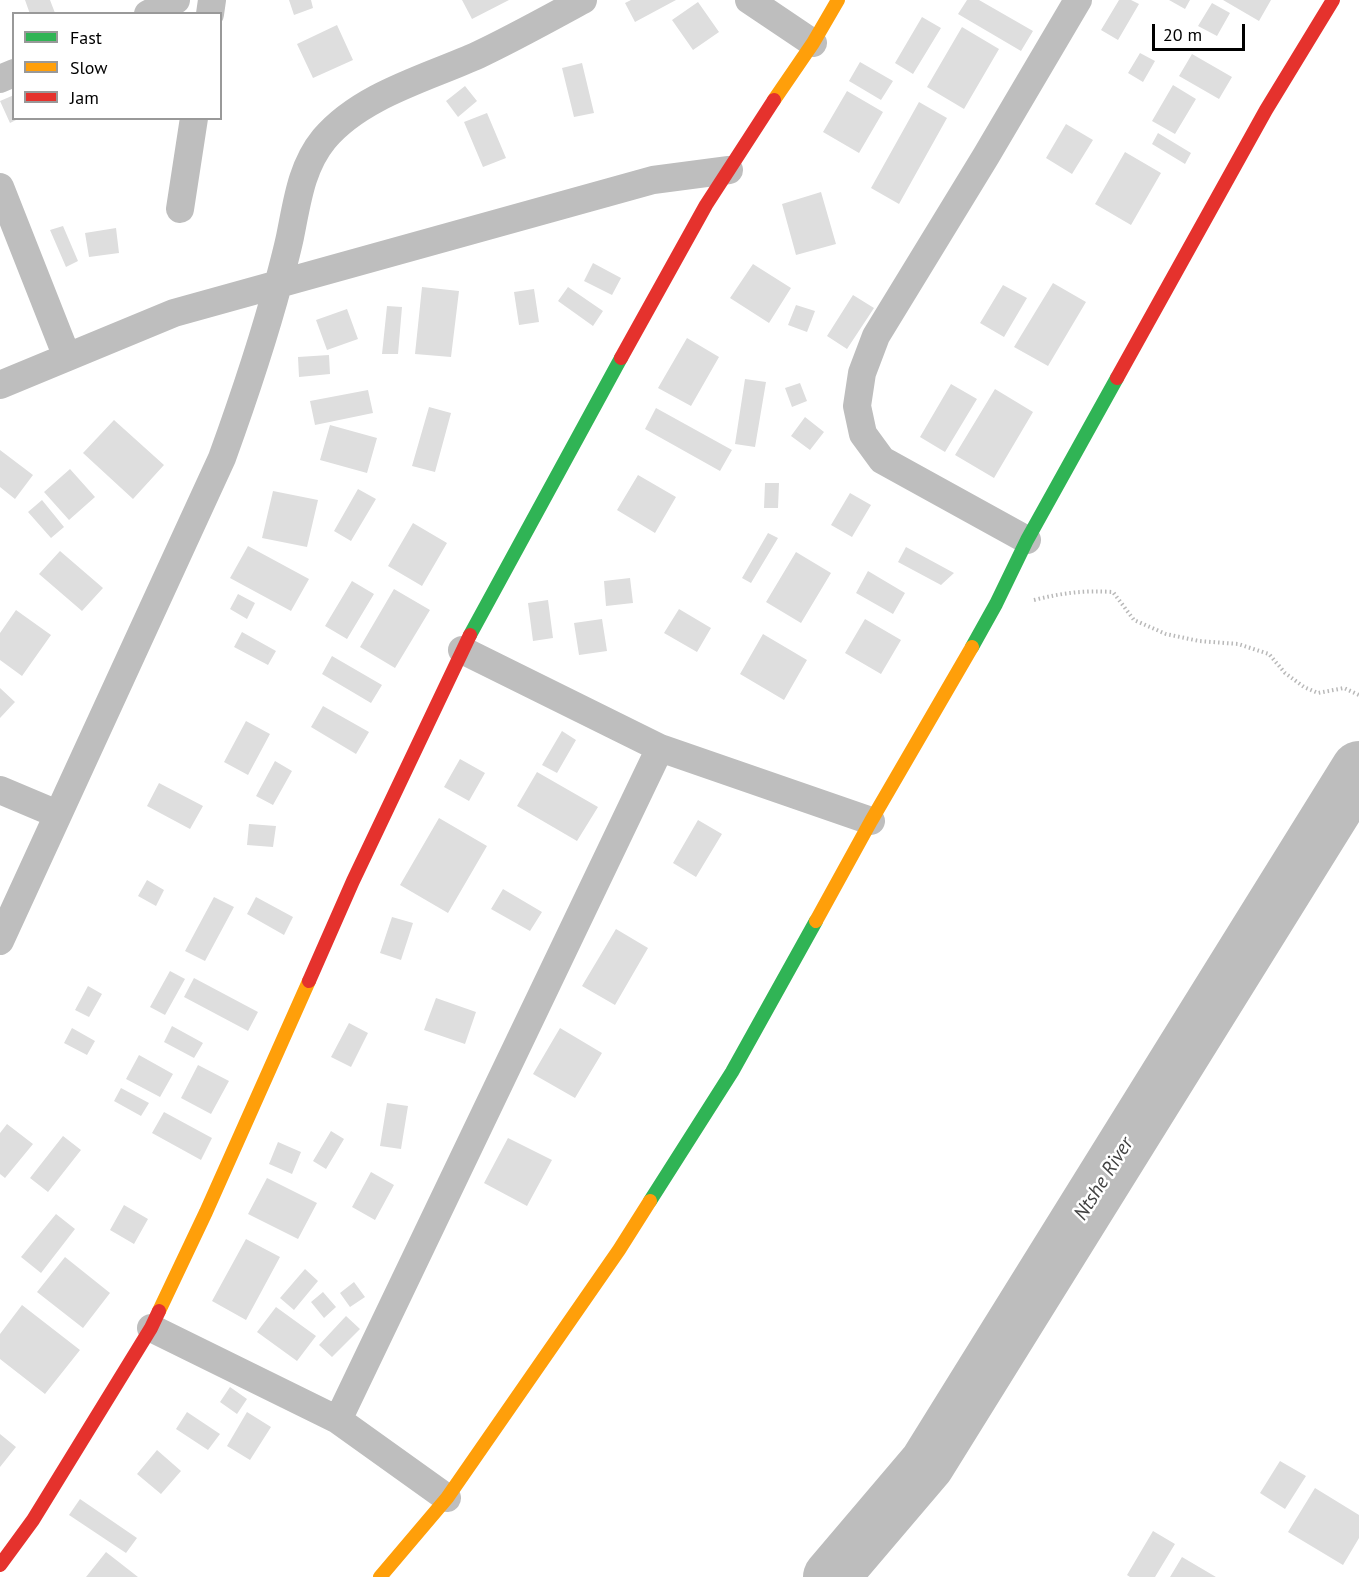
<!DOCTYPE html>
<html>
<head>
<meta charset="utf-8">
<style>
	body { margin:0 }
	#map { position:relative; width:1359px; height:1577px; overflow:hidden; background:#fff; font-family:"PT Sans",sans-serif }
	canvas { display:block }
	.legend { position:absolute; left:12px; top:12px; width:210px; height:108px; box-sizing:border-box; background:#fff; border:2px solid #999; margin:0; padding:8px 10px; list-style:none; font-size:18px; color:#000 }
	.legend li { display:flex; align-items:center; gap:12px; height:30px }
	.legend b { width:30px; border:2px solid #999 }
	.scale { position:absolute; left:1152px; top:24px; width:93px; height:27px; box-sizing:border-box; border:3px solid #000; border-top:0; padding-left:8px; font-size:18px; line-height:21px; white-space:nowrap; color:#000; -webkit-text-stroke:4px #fff; paint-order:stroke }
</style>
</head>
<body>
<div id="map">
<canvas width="1359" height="1577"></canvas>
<ul class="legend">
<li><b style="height:8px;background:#30b455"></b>Fast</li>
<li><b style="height:8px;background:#ff9f0a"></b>Slow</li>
<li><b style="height:8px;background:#e5322d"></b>Jam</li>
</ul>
<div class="scale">20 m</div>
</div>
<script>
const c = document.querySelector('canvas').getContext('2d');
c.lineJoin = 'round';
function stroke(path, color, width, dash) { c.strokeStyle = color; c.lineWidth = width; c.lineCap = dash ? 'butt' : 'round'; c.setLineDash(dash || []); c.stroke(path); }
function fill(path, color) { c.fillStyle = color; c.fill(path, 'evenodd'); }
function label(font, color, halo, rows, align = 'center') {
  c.font = font + ' "PT Sans",sans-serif'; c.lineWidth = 5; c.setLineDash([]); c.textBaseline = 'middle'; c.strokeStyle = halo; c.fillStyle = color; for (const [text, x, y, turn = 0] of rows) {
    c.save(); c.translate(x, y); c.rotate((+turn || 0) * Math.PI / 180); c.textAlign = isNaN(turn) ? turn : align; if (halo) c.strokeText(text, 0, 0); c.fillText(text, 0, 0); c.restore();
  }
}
stroke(new Path2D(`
	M831 1577 927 1464 1359 769`), '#bdbdbd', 56);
fill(new Path2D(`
	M25 0H50L55 13 30 14Z
	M289 0H311L313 8 294 15Z
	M462 0H509L472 19Z
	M631 0H676L635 22 625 3Z
	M967 0H979L1033 31 1021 51 958 14Z
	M1119 0H1131L1139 4 1118 40 1101 30Z
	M1169 0H1190L1185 9Z
	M1223 0H1271L1259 21Z
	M698 2 719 32 693 50 672 20Z
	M1212 3 1230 13 1217 36 1198 26Z
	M922 17 941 28 913 74 895 63Z
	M337 25 353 60 313 78 297 44Z
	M962 27 999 49 964 109 927 87Z
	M1140 53 1155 61 1143 82 1128 73Z
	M1192 54 1232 77 1219 99 1179 76Z
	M860 62 893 81 881 100 849 81Z
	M582 63 594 113 574 117 562 68Z
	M1173 85 1196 99 1175 134 1152 121Z
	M465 86 477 101 458 117 446 101Z
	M847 91 883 112 859 153 823 132Z
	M14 95V118H20L10 123 0 101Z
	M919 102 947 118 899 204 871 188Z
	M487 113 506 158 483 167 464 122Z
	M1066 124 1093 140 1072 174 1046 158Z
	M1158 133 1191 153 1185 164 1152 144Z
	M1125 152 1161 173 1131 225 1095 204Z
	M821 192 836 244 796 255 782 204Z
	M63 226 78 261 66 267 50 230Z
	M116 228 119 253 89 257 85 233Z
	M593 263 621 278 612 295 584 281Z
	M753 264 791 288 769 323 730 298Z
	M1053 283 1086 302 1048 366 1014 347Z
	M1003 285 1027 298 1004 337 980 323Z
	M422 287 459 291 451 357 415 354Z
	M568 287 603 311 593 326 558 301Z
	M534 289 539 322 519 325 514 292Z
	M853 295 874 308 847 349 827 336Z
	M796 305 815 311 807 332 788 325Z
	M387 306 402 307 398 354H382Z
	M347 309 358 339 327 350 316 320Z
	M687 338 719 357 691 406 658 388Z
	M329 355 330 374 299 377 298 357Z
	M745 379 766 382 755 447 735 444Z
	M800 383 807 401 792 407 785 388Z
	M951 384 977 399 945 452 920 437Z
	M995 389 1033 412 994 478 955 455Z
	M368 390 373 413 315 425 310 401Z
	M429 407 451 413 435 472 412 466Z
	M656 408 732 450 720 471 645 429Z
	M805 417 824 432 810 450 791 436Z
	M114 420 164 465 133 499 83 453Z
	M330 425 377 438 367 473 320 460Z
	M0 450 33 475 15 499 0 487Z
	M70 469 95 497 69 520 44 492Z
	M638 475 676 497 655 533 617 510Z
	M765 483H779L778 508H764Z
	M358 489 376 499 351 541 334 531Z
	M273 491 318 500 307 547 262 538Z
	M850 493 871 505 852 537 831 525Z
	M42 500 64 527 51 538 28 512Z
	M413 523 447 543 422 586 388 566Z
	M768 533 778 538 751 583 742 578Z
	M248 546 309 579 291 611 230 578Z
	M906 547 954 573 941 585 898 562Z
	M60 551 103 588 82 611 39 574Z
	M796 552 831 573 801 623 766 602Z
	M868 571 905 593 893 614 856 593Z
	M630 578 633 603 606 606 604 581Z
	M352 581 374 594 347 639 325 626Z
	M394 589 430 610 395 668 360 647Z
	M238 594 255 603 247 619 230 609Z
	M548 600 553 638 533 641 528 603Z
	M679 609 711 628 697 652 664 633Z
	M16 610 51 635 22 676 0 660V633Z
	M602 619 607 651 579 655 574 623Z
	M865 619 901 640 881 674 845 653Z
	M242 632 276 651 268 665 234 647Z
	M763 634 807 660 784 700 740 674Z
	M332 656 382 685 371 703 322 674Z
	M0 688 15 702 0 718Z
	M323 706 369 732 356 754 311 727Z
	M246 721 270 734 248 775 224 762Z
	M562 731 576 740 557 773 542 765Z
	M460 759 485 773 469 801 444 787Z
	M275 761 292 771 273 805 256 796Z
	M537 772 598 807 577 841 517 806Z
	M159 783 203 806 190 829 147 806Z
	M439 818 487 846 448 913 400 885Z
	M698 820 722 834 696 877 673 863Z
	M249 824 276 826 273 847 247 845Z
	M147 880 164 890 156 906 138 896Z
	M503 889 542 912 530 931 491 909Z
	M214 897 234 907 205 961 185 951Z
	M256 897 293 917 284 935 247 914Z
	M392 917 413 923 401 960 380 953Z
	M616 929 648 948 615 1005 582 986Z
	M170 971 185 979 165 1015 150 1007Z
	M194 978 258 1012 248 1031 184 997Z
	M88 986 102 994 89 1017 75 1010Z
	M436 998 476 1012 465 1044 424 1030Z
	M349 1023 368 1033 351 1067 331 1057Z
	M172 1026 203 1043 194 1058 164 1042Z
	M72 1028 95 1041 87 1055 64 1043Z
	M560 1028 602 1053 575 1098 533 1074Z
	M139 1055 173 1074 160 1097 126 1079Z
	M198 1065 229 1081 211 1114 181 1098Z
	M121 1088 149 1103 141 1116 114 1101Z
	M387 1103 408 1106 401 1149 380 1146Z
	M164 1112 212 1138 201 1160 152 1133Z
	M7 1124 33 1144 5 1178 0 1174V1133Z
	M331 1131 344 1139 326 1169 313 1161Z
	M63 1136 81 1150 48 1192 30 1178Z
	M508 1138 552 1160 527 1206 484 1183Z
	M278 1142 301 1152 292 1174 269 1164Z
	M371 1172 394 1185 375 1220 352 1207Z
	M267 1178 317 1203 298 1239 248 1214Z
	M124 1205 148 1219 134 1244 110 1230Z
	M56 1214 75 1229 41 1273 21 1257Z
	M246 1239 280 1257 246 1320 212 1301Z
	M65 1257 110 1293 83 1328 37 1292Z
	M305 1269 318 1281 294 1310 280 1298Z
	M354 1282 365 1297 350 1307 340 1293Z
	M323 1292 336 1307 324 1318 311 1302Z
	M22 1305 80 1350 45 1394 0 1359V1334Z
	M276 1307 316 1336 297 1361 257 1332Z
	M346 1316 360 1329 332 1357 319 1345Z
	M230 1387 247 1399 237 1414 220 1402Z
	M187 1412 220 1434 208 1450 176 1429Z
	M247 1412 271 1427 250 1460 227 1446Z
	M0 1434 16 1447 0 1467Z
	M157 1450 181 1471 161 1494 137 1474Z
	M1280 1461 1306 1476 1285 1509 1260 1493Z
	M1315 1488 1359 1515V1538L1343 1565 1288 1532Z
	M80 1499 137 1538 126 1553 69 1515Z
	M1153 1531 1175 1544 1155 1577H1130L1127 1575Z
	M106 1552 138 1577H86Z
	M1182 1557 1216 1577H1170Z`), '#dedede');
stroke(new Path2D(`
	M1034 600C1062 593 1084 590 1113 592L1134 620 1166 634 1199 641 1238 644 1269 654 1285 673 1304 687 1318 693 1344 688 1359 695`), '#b9b9b9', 4, [1.5, 3]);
stroke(new Path2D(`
	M749 0 813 43
	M148 14 176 0
	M210 14 212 0
	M0 79 14 73
	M0 187 67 357
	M180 209 194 118
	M0 385 174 313 653 180 729 170
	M1027 540 882 460 863 434 857 406 862 373 876 336 986 156 1078 0
	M462 650 660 748 871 821
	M0 790 57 814
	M0 941 222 458C243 400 263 341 279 281 283 266 287 251 290 237 297 203 301 167 324 139 361 95 427 78 478 55 514 38 548 19 583 0
	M151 1328 338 1420 447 1498
	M338 1420 660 748`), '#bebebe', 28);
stroke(new Path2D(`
	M470 635 621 358
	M972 647 996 604 1027 540 1117 378
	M650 1201 732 1072 816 921`), '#30b455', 14);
stroke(new Path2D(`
	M774 100 813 43 838 0
	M816 921 871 821 972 647
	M159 1311 206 1212 309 981
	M380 1577 447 1498 619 1250 650 1201`), '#ff9f0a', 14);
stroke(new Path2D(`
	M621 358 706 205 774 100
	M1117 378 1266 110 1333 0
	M309 981 353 881 470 635
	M0 1565 33 1520 151 1328 159 1311`), '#e5322d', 14);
label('italic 20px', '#424242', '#fff', [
	["Ntshe River",1104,1179,-58]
]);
</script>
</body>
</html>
